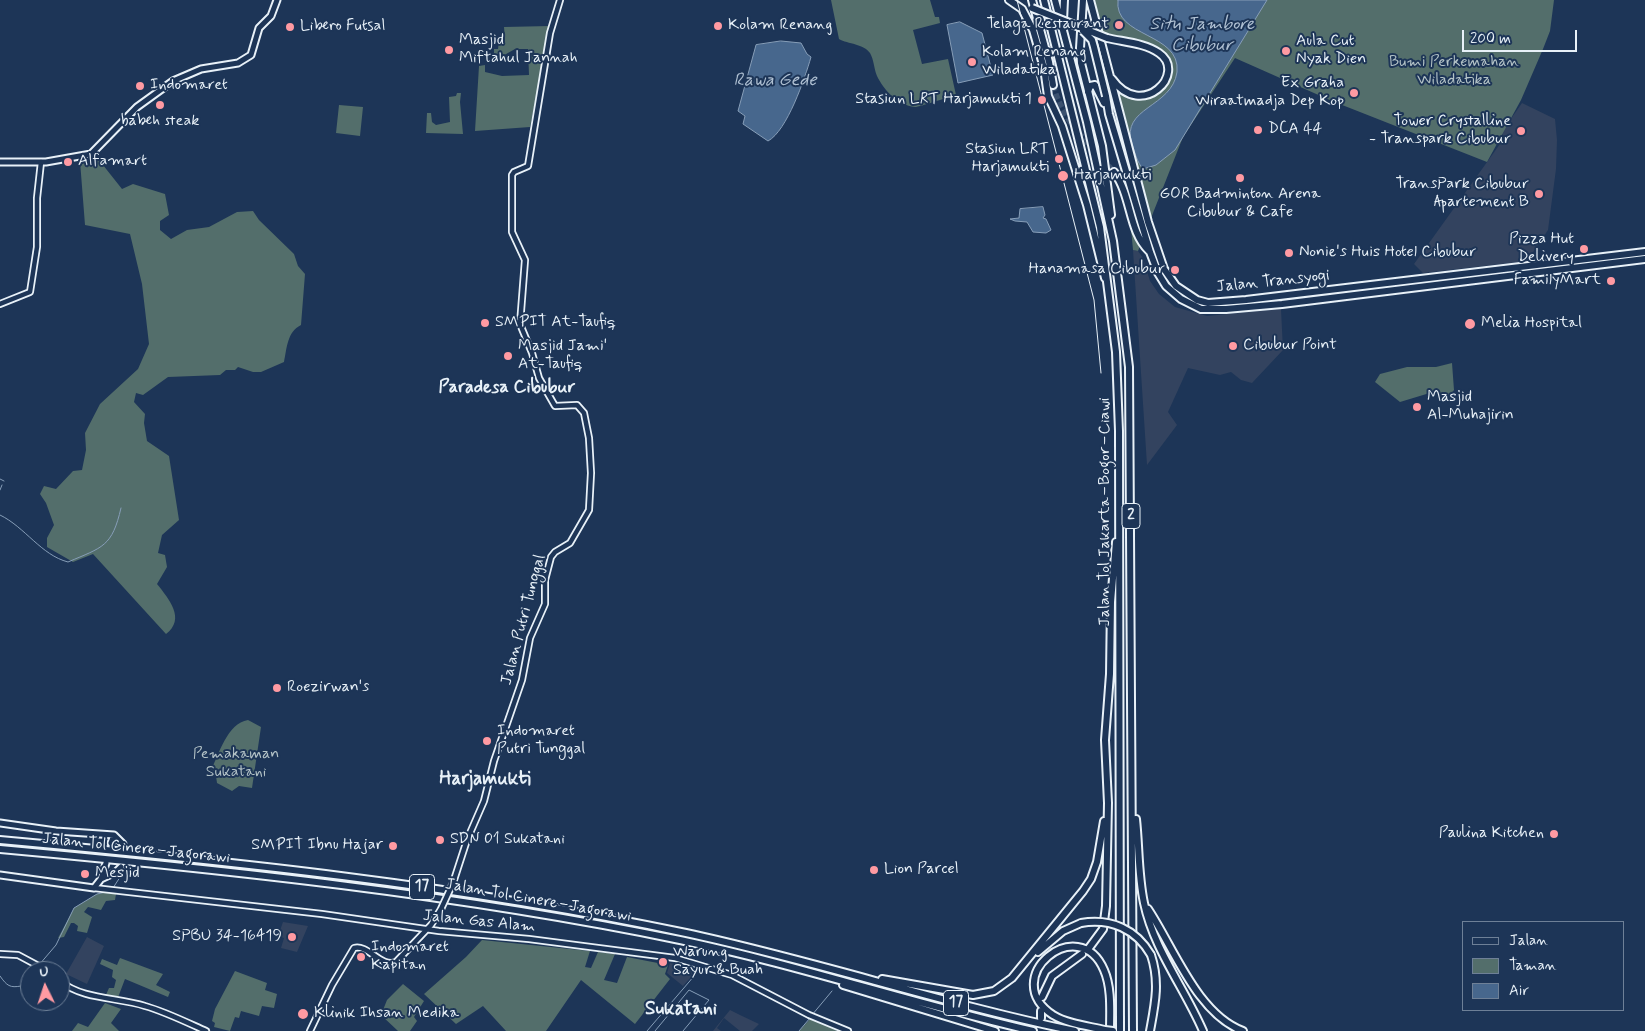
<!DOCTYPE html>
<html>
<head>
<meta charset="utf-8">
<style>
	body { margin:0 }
	#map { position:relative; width:1645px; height:1031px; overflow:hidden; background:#1d3557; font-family:Mynerve,sans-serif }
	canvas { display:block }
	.legend { position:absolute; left:1462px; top:921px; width:162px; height:90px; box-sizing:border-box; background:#1d3557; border:1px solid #6e8097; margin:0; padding:6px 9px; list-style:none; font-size:15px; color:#e8f1f8 }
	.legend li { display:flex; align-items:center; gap:10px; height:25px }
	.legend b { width:25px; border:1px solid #6e8097 }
	.north { position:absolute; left:20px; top:961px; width:50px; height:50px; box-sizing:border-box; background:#1d3557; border:1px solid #6e8097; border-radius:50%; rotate:356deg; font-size:14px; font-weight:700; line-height:20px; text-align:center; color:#e8f1f8 }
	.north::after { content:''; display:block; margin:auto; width:18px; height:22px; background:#ff9aa2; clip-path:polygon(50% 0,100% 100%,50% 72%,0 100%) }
	.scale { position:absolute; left:1462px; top:30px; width:115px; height:22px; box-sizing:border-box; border:2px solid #e8f1f8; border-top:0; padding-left:6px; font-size:15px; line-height:18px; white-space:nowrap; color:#e8f1f8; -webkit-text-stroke:4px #1d3557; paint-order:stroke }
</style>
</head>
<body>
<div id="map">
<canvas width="1645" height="1031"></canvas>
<ul class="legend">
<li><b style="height:6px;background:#1d3557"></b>Jalan</li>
<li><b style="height:14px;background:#536e6b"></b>Taman</li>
<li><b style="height:14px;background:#47678d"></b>Air</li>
</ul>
<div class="north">U</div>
<div class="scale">200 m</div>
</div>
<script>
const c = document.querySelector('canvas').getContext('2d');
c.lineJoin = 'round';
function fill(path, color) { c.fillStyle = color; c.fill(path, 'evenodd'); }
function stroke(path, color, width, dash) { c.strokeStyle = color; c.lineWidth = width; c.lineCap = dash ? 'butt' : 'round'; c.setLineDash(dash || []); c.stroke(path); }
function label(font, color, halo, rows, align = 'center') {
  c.font = font + ' Mynerve,sans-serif'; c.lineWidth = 4; c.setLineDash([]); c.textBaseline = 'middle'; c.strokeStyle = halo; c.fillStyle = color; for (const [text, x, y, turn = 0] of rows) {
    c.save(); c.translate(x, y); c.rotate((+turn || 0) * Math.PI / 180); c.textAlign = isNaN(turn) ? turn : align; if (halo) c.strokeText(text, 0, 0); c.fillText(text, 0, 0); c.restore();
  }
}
fill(new Path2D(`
	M1522 103 1555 119 1557 140 1556 169 1548 230 1527 261 1423 273 1414 264 1505 137 1501 133Z
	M1133 250 1138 251 1143 258 1150 281 1159 294 1175 307 1207 316 1281 309 1283 350 1252 383 1241 380 1231 372 1220 375 1188 368 1168 412 1177 425 1147 465Z
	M283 922 308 926 297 952 281 948 284 938 278 936Z
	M87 937 104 946 87 984 66 974Z
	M670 963 698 969 683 986 667 973Z
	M730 1010 740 1015 759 1024 752 1031H740L724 1018 717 1028 721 1031H713Z`), '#33435f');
fill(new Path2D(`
	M831 0H930L935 17H939L940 23 913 30 922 64 948 59 956 95C948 97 920 107 915 107 897 105 884 90 877 76 874 69 874 60 870 53 864 44 848 44 839 39Z
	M1095 0H1554L1550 31 1543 49 1521 100 1487 162 1332 101 1235 58 1183 137 1138 251 1133 250 1121 120 1112 83 1136 97 1166 82C1165 75 1168 61 1164 54 1156 41 1115 39 1100 32Z
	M550 26 530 127 475 131 479 66 485 65V72L502 76 529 75 528 49H515L499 58 494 54V49H498L499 41 505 40 504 27Z
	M457 93H461L460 102 463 134 426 133 427 113H431L432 122 436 125 450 122 449 97 456 96Z
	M339 105 363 107 360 136 336 133Z
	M99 160 122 189 133 184 165 194 169 215 160 221V230L171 239 187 230 209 227 237 212 253 211 259 220 294 254 298 266 305 274 301 325C287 332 287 348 284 362L261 372H253L238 367 235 370H226L220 375 168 377 143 395 136 393 134 402 145 414 144 423 147 441 169 456 179 520 162 535 158 553 165 555 167 567 157 584C169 599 186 619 166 634L93 554 73 562 47 547V538L54 525 46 503 40 494 44 486 56 489 73 471 82 470 86 450 85 433 100 404 138 369 149 344 142 284 130 234 85 225 80 161Z
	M1452 363 1454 390 1448 398 1433 392 1400 402 1375 382 1380 374 1407 367H1436Z
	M248 720 261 727 252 788 239 786 232 791 217 783 216 776 210 772C219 755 227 723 248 720Z
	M115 890 116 894 115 900 106 901 101 910 88 907 84 912 92 917 87 933 77 931 78 926 74 923H71L64 937 58 938 74 908 97 894Z
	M482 940 590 951 585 967 591 968 598 952 615 954 604 980 617 983 627 957 668 965 665 974 670 979 635 1024 581 980 546 1031H506L483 1006 456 1024 424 994 466 957Z
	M120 958 163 974 156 985 170 992 168 997 125 979 117 1000 105 997 109 988H114L116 980 112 977 113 970 100 964 102 959 117 965Z
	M235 971 267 983 265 990 277 994 274 1008 262 1006 259 1016 241 1011 239 1018 235 1017 230 1031 214 1027 215 1023 212 1021 215 1009Z
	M403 984 424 1001 414 1017 417 1021 410 1031H398L381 1015 387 1000Z
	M105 1003 121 1009 111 1023 119 1031H72L78 1023 88 1027Z
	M810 1019 814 1020 838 1031H799Z`), '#536e6b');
const water = new Path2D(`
	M1118 0H1267L1175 150 1156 165 1143 169C1137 162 1135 153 1132 144 1120 107 1172 108 1177 72 1181 32 1113 38 1118 0Z
	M960 22 982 33 993 75 958 83 947 25Z
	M781 41 801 43 807 54 811 57C805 78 787 131 768 141L743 124 745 116 738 111 756 45Z
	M1043 207 1045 215 1043 218 1046 219 1051 230 1046 233 1033 232 1027 222 1015 221 1010 219 1019 218 1020 209Z`);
fill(water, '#47678d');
stroke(water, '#879eb8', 1);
stroke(new Path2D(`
	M0 479 4 481
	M0 490 2 485
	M0 515C25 527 41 555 68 562 103 547 112 547 121 508
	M113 888 124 871
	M39 965 56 945 74 908 97 894 110 891
	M0 976C7 986 10 988 21 986L30 975
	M812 1015 832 991
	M647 1031 701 968
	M655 1031 689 990 709 1000 683 1031
	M799 1031 810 1018`), '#879eb8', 1);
stroke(new Path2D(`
	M121 867 123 844`), '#3b516f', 5, [5, 2.5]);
stroke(new Path2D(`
	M1053 85C1062 121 1090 145 1114 172`), '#3b516f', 6, [6, 3]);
const minor = new Path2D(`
	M0 304 30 292 37 247V198L41 162
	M453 883 467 840 484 801 494 761 522 680 530 638 545 604V580L551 557 555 552 570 543 589 510 591 473 589 438 584 413 577 405 555 406 539 378 532 353 520 324 525 260 512 232V175L514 172 528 166 550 33 560 0
	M94 888 322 914 439 931 529 939 675 958 732 975 809 1015 848 1031
	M0 954 18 955 48 971
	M60 981C83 1000 118 997 145 1006 166 1012 186 1022 206 1031
	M310 1031 332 985 354 948C368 944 381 968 396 962L431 925 441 909`);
const major = new Path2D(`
	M0 162H46L91 154 137 107 173 81 201 69 238 63 251 55 259 28 271 16 277 0
	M0 823 56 831 114 835 123 844
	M111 843 114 835
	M0 875 94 888 101 879 106 863
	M101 879 116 872 121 867`);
const highway = new Path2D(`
	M1009 0 1022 9 1033 30 1044 68 1048 96 1062 126 1087 205 1105 278
	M1032 0 1049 62 1053 85
	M1044 0 1100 227 1116 352 1119 431 1120 1031
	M1055 0 1087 122 1113 241 1129 367 1133 1031
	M1083 0 1080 48 1081 63 1102 146 1111 215
	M1090 0 1148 222 1164 269 1176 286 1197 300 1208 303 1246 300 1645 252
	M1063 21 1064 0
	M1107 38C1124 42 1145 43 1159 53 1188 73 1142 121 1112 79
	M1088 92 1090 86 1095 85 1104 103
	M1106 96 1109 114 1150 252 1158 273 1166 286 1181 299 1201 309H1226L1282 304 1645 259
	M1114 172C1132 196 1128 231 1149 251
	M1136 819C1139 846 1138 875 1144 903 1154 950 1184 987 1203 1031
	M0 840C230 861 460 885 686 933 817 961 944 1004 1075 1031
	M0 849C228 870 456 894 680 940 799 965 914 1004 1033 1031
	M1148 909C1174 948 1197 1014 1243 1031
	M1089 948 1103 929 1106 906 1108 803 1105 740 1110 674 1111 602 1116 542
	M1038 952 1063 931 1081 923
	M882 979 973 995 994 991 1012 978 1083 891 1091 879 1097 862 1104 821
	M843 985 995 1031
	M1042 997 1052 976 1082 954
	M1041 1011V1018
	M1105 1030C1088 1026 1068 1024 1053 1015 997 978 1079 911 1104 970 1112 988 1110 1012 1110 1031
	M1150 1031C1155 1004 1160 982 1151 955`);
stroke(minor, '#e8f1f8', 8);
stroke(major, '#e8f1f8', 9);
stroke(highway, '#e8f1f8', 10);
stroke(minor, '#1d3557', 4.5);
stroke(major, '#1d3557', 5);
stroke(highway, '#1d3557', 6);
stroke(new Path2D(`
	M1017 0 1094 300 1101 373`), '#e8f1f8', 1);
const minorBridge = new Path2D(`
	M441 909 453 883`);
const highwayBridge = new Path2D(`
	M1032 8 1107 38
	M1083 31 1092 40 1094 47 1106 96
	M1081 923C1111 918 1136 929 1151 955
	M1105 1030 1113 1031`);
stroke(minorBridge, '#e8f1f8', 8, []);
stroke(highwayBridge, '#e8f1f8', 10, []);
stroke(minorBridge, '#1d3557', 4.5);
stroke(highwayBridge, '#1d3557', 6);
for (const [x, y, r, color] of [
	[1119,25,5,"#ff9aa2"],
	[718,26,5,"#ff9aa2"],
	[290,27,5,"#ff9aa2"],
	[449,50,5,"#ff9aa2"],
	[1286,51,5,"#ff9aa2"],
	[972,62,5,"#ff9aa2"],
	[140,86,5,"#ff9aa2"],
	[1354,93,5,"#ff9aa2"],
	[1042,100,5,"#ff9aa2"],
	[160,105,5,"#ff9aa2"],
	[1258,130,5,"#ff9aa2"],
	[1521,131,5,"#ff9aa2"],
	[1059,159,5,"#ff9aa2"],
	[68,162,5,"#ff9aa2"],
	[1063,176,6,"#ff9aa2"],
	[1240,178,5,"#ff9aa2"],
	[1539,194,5,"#ff9aa2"],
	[1584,249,5,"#ff9aa2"],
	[1289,253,5,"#ff9aa2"],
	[1175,270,5,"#ff9aa2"],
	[1611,281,5,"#ff9aa2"],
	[485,323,5,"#ff9aa2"],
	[1470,324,6,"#ff9aa2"],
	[1233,346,5,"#ff9aa2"],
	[508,356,5,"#ff9aa2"],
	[1417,407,5,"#ff9aa2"],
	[277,688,5,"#ff9aa2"],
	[487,741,5,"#ff9aa2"],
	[1554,834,5,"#ff9aa2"],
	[440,840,5,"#ff9aa2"],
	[393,846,5,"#ff9aa2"],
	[874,870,5,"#ff9aa2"],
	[85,874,5,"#ff9aa2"],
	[292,937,5,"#ff9aa2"],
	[361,957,5,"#ff9aa2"],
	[663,962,5,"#ff9aa2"],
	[303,1014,6,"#ff9aa2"]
]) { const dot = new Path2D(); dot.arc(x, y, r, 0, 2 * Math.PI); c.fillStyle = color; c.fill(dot); stroke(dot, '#1d3557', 2); }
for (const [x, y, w] of [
	[1131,516,18],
	[422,887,25],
	[956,1003,25]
]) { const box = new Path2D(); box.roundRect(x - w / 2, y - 12.5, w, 25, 4); c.fillStyle = '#1d3557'; c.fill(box); stroke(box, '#e8f1f8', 1); }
label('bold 15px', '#e8f1f8', null, [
	["2",1131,516],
	["17",422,887],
	["17",956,1003]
]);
label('16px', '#e8f1f8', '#1d3557', [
	["Telaga Restaurant",1109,25,"right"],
	["Kolam Renang",728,26],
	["Libero Futsal",300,27],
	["Masjid",459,41],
	["Miftahul Jannah",459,59],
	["Aula Cut",1296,42],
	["Nyak Dien",1296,60],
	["Kolam Renang",982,53],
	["Wiladatika",982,71],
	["Ex Graha",1344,84,"right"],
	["Wiraatmadja Dep Kop",1344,102,"right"],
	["Indomaret",150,86],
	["Stasiun LRT Harjamukti 1",1032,100,"right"],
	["babeh steak",160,122,"center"],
	["Tower Crystalline",1511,122,"right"],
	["- Transpark Cibubur",1511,140,"right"],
	["DCA 44",1268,130],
	["Stasiun LRT",1049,150,"right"],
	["Harjamukti",1049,168,"right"],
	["Alfamart",78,162],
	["Harjamukti",1074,176],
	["TransPark Cibubur",1529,185,"right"],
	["Apartement B",1529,203,"right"],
	["GOR Badminton Arena",1240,195,"center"],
	["Cibubur & Cafe",1240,213,"center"],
	["Pizza Hut",1574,240,"right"],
	["Delivery",1574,258,"right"],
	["Nonie's Huis Hotel Cibubur",1299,253],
	["Hanamasa Cibubur",1165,270,"right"],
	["FamilyMart",1601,281,"right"],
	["SMPIT At-Taufiq",495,323],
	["Melia Hospital",1481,324],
	["Cibubur Point",1243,346],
	["Masjid Jami'",518,347],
	["At-Taufiq",518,365],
	["Masjid",1427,398],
	["Al-Muhajirin",1427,416],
	["Roezirwan's",287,688],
	["Indomaret",497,732],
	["Putri Tunggal",497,750],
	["Paulina Kitchen",1544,834,"right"],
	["SDN 01 Sukatani",450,840],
	["SMPIT Ibnu Hajar",383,846,"right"],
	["Lion Parcel",884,870],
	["Mesjid",95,874],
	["SPBU 34-16419",282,937,"right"],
	["Indomaret",371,948],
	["Kapitan",371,966],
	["Warung",673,953],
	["Sayur & Buah",673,971],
	["Klinik Ihsan Medika",314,1014]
], 'left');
label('16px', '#b4c3c7', '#1d3557', [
	["Bumi Perkemahan",1454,63],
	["Wiladatika",1454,81],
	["Pemakaman",236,755],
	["Sukatani",236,773]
]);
label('16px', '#e8f1f8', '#1d3557', [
	["Jalan Transyogi",1273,282,-6],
	["Jalan Tol Jakarta–Bogor–Ciawi",1106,512,-90],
	["Jalan Putri Tunggal",524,620,-75],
	["Jalan Tol Cinere–Jagorawi",136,849,6],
	["Jalan Tol Cinere–Jagorawi",538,901,10],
	["Jalan Gas Alam",479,922,6]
]);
label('italic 18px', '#b0c1d3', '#1d3557', [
	["Situ Jambore",1202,25],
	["Cibubur",1202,46],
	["Rawa Gede",775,81]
]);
label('bold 18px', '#e8f1f8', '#1d3557', [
	["Paradesa Cibubur",507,388]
]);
label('bold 19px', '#e8f1f8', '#1d3557', [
	["Harjamukti",485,780],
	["Sukatani",681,1010]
]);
</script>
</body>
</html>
